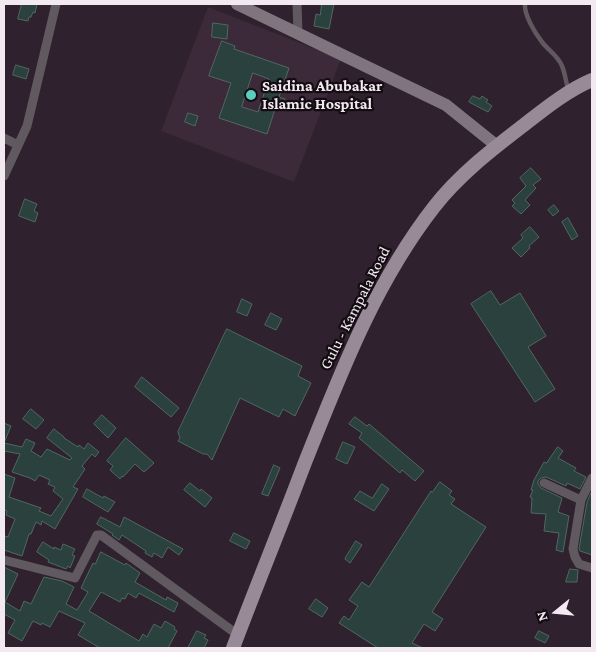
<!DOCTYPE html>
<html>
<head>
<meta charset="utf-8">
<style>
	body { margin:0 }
	#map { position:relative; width:596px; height:652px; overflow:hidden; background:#2f212d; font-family:"Crimson Pro",serif }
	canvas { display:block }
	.frame { position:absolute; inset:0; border:5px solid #f3e9f1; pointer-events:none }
	.north { position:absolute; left:531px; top:587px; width:50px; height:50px; -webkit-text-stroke:4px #130d12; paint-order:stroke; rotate:253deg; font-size:14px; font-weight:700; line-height:20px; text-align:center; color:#f3e9f1 }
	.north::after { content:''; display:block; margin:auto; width:18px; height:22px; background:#f3e9f1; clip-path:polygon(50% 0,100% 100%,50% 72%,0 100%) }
</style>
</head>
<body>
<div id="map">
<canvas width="596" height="652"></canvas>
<div class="frame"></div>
<div class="north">N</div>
</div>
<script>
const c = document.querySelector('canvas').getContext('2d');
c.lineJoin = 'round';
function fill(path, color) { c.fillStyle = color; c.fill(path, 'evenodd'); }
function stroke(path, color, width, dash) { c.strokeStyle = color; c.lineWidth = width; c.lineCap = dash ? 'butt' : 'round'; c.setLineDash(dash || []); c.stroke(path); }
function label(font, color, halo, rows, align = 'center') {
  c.font = font + ' "Crimson Pro",serif'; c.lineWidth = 4.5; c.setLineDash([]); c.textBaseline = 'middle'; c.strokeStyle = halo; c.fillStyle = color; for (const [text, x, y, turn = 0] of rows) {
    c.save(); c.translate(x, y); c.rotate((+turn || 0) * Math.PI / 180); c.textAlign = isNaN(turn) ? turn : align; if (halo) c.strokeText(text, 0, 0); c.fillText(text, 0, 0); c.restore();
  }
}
fill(new Path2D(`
	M208 7 341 59 294 182 161 131Z`), '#3c293a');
const building = new Path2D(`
	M22 4H37L35 13 33 12 31 17H29L28 21 18 19Z
	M322 4H334L329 29 314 26 316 14 320 15Z
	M213 23 228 25 227 39 212 37Z
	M222 41 235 46 234 49 289 68 279 97 285 99 283 105 277 103 267 134 219 118 231 83 209 76ZM253 73 269 79 258 112 242 107Z
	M16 65 29 69 26 79 13 75Z
	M473 96 480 99 482 96 488 100 486 102 492 106 488 112 469 102Z
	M188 113 198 116 195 126 185 122Z
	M531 168 541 179 533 185 536 188 525 200 530 205 521 214 512 206 515 203 512 200 526 186 520 178Z
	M25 199 37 204 34 211 38 213 35 222 19 216Z
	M554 205 559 211 553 216 548 210Z
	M568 218 578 236 572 240 562 222Z
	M530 227 539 237 529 246 530 248 521 257 512 248 523 238 521 235Z
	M491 291 500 305 520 293 546 336 528 347 555 389 535 402 471 304Z
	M242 299 252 304 247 316 237 312Z
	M271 313 282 319 276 330 265 325Z
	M227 329 302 366 298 376 311 383 295 416 283 409 279 417 240 398 212 460 207 454H203L178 441 180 438 178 432Z
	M142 377 179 408 171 417 135 387Z
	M31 409 44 420 36 429 23 419Z
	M102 415 116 428 108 438 94 424Z
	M355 417 367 426 369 424 424 471 415 481 402 470 400 473 359 438 362 433 349 424Z
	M4 423 11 426 4 443Z
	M54 429 64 437V438L78 447 79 445 84 449 88 443 99 452 95 457 92 454 82 466 85 469 73 487 78 489 55 529 42 521 41 525 36 522 31 534H29L22 556 4 550V540L5 536 8 537 15 519 6 515 7 511 4 510V474L15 478 9 497 41 508 39 511 51 516 63 499 53 491 55 487 48 484 50 480 39 475 35 481 30 478 12 472 20 454 4 451V443L22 447 26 439 35 443 31 451 41 457 47 449 70 460 72 458 47 438Z
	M126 438 154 463 144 472 135 464 123 477 122 476 120 479 110 470 113 466 107 461Z
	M343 442 355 447 347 464 336 459Z
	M558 447 563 451 558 458 576 468 574 471 586 477 580 489 567 483 566 486 546 477 541 478 538 481V484L541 488 562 498 558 512 569 516 563 552 556 550 559 533 544 531 546 514 531 513 532 498 530 497 533 490H531L534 480 544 462 546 463Z
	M274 465 280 468 268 496 262 494Z
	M440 482 452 491 449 495 455 499 451 504 486 527 432 612 443 619 435 631 424 624 412 643 423 648H378L339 623 344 616 349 620 358 606 349 600 362 582 369 587 431 491 432 492Z
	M190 483 200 491 201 489 212 498 205 507 184 490Z
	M382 484 389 489 374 511 354 499 360 491 372 498Z
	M87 489 103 498 104 496 115 502 108 512 83 497Z
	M592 491V555L580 551 579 549 587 502Z
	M101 517 120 527 124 517 183 549 179 555 168 547 162 558 154 553 152 557 145 553 146 551 122 535 119 540 112 535 113 534 97 524Z
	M234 533 250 541 246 549 230 541Z
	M356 541 362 545 350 563 345 559Z
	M43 542 54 549V547L61 550 63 544 75 549 72 555 75 556 70 568 68 566 66 569 48 562 49 560 37 552Z
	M101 552 125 565 126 563 140 573 135 582 166 600 167 597 178 603 174 612 139 593 136 598 128 593 125 599 122 598 120 602 101 592 89 611 139 641 143 634 147 637 154 624 161 628 165 621 175 627 174 629 177 631 168 648H100L78 635 85 623 59 611 50 627 42 623 41 625 33 621 22 641 8 633 15 620 4 614V567L18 574 5 602 20 611 24 601 31 604 44 577 62 581 74 587 66 604 77 610 88 592 81 588 93 563 95 564Z
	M570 569 578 570 577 582H566Z
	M316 599 328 608 322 617 309 609Z
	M197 631 206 635 204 638 208 640 204 648H188Z
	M539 631 549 636 545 643 535 638Z`);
fill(building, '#2a413d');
stroke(building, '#4f6863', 1);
stroke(new Path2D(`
	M525 4C524 15 535 33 542 42 549 51 558 56 562 66 565 73 566 82 568 89`), '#60595f', 4.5);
stroke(new Path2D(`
	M297 4 298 33
	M4 138 18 145
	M4 176 27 126 56 4
	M544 483 581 500 592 478
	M581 500 573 549 575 557 579 564 592 568
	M4 560 75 578 97 535H101L238 635`), '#60595f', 9);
stroke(new Path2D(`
	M237 4 446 105 497 146`), '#80757e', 12);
stroke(new Path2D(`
	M233 648C256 587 281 526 304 465 340 375 374 284 434 207 458 176 490 151 520 128 542 111 566 91 592 80`), '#998a97', 14);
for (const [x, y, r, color] of [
	[251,95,6,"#5acebd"]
]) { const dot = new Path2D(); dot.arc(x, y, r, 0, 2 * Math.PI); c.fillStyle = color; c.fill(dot); stroke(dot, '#130d12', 2); }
label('bold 16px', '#f3e9f1', '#130d12', [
	["Saidina Abubakar",262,86],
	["Islamic Hospital",262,104]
], 'left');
label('16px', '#f3e9f1', '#130d12', [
	["Gulu - Kampala Road",355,308,-63]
]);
</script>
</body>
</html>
